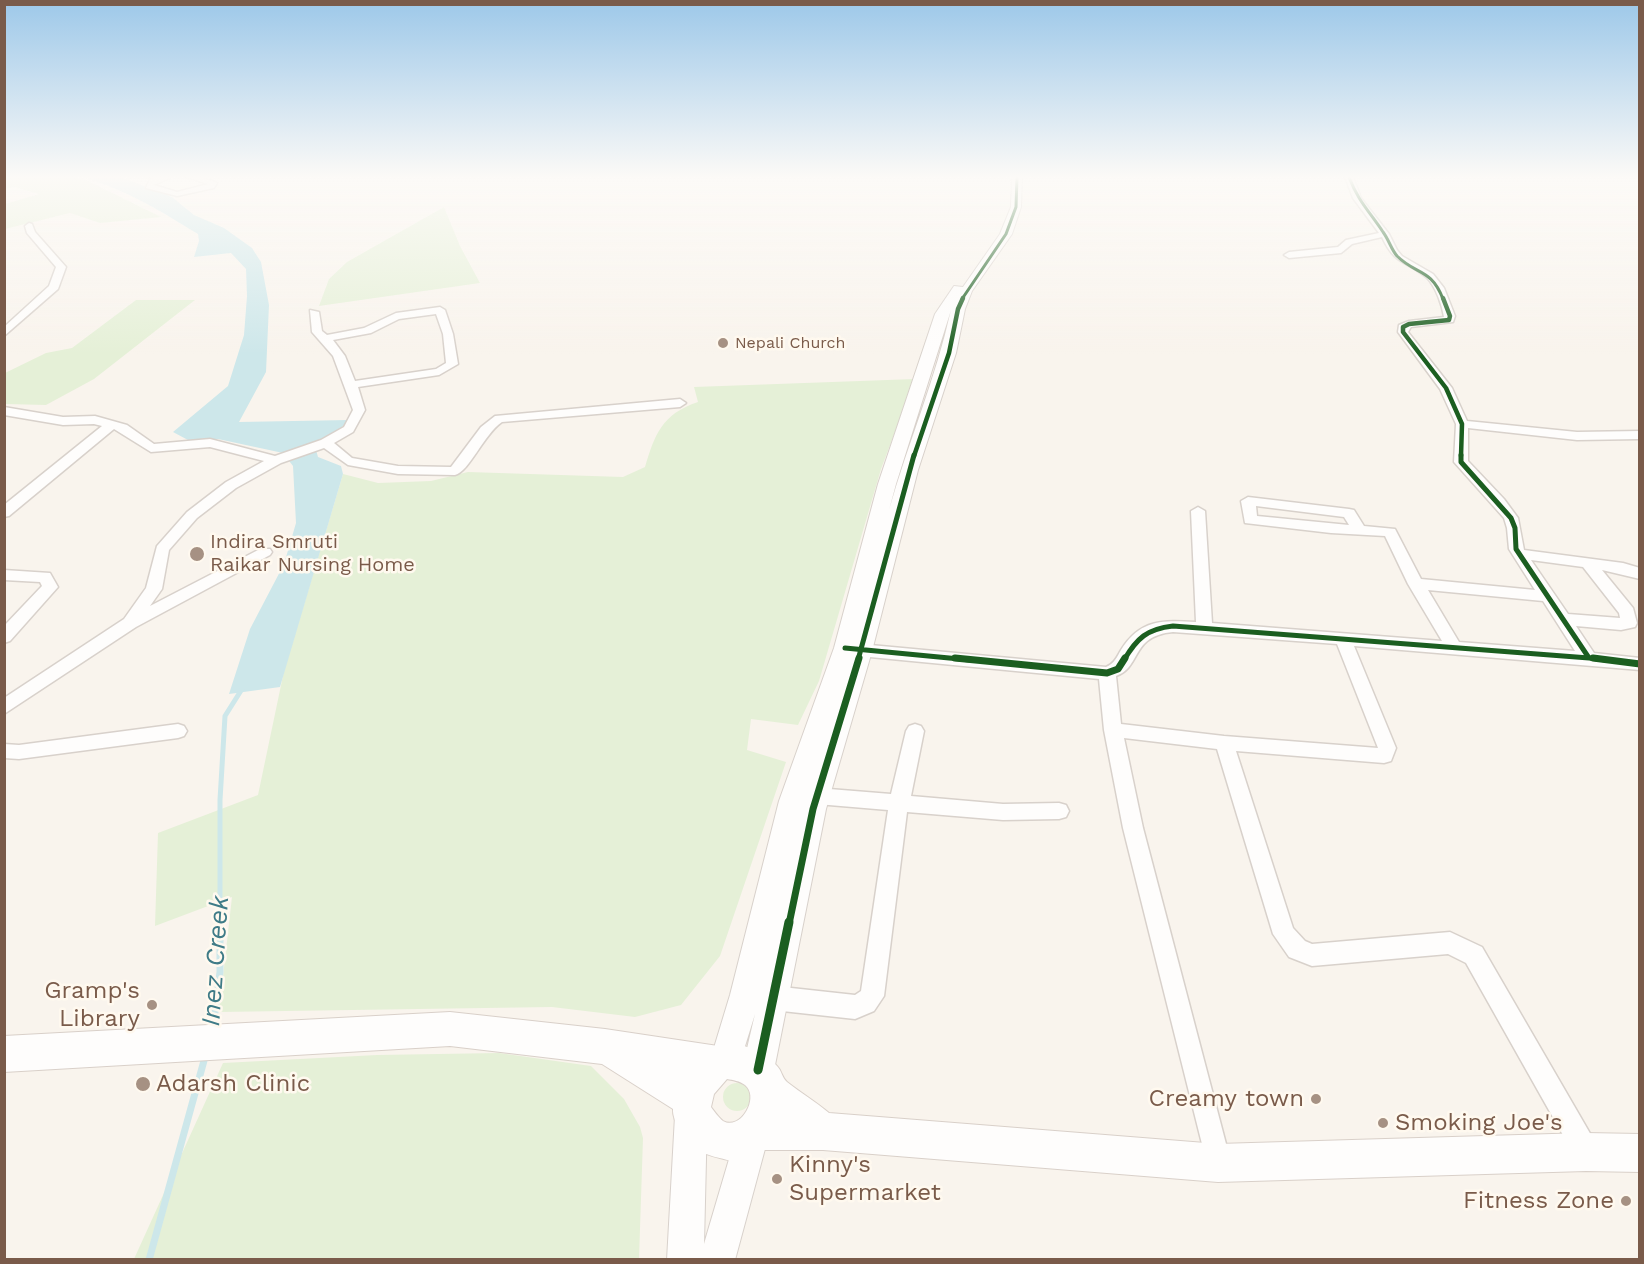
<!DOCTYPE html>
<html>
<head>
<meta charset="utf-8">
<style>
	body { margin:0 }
	#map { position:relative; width:1644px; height:1264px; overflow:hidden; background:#f9f4ed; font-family:"Work Sans",sans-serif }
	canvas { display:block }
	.frame { position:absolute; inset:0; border:6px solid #7a5b4a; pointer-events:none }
</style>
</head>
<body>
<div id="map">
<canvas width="1644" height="1264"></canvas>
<div class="frame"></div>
</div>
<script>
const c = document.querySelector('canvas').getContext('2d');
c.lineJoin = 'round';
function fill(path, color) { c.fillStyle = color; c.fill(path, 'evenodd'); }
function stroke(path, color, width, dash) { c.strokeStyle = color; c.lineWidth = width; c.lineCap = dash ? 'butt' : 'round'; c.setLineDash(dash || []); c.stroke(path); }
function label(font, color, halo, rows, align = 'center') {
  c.font = font + ' "Work Sans",sans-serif'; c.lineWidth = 5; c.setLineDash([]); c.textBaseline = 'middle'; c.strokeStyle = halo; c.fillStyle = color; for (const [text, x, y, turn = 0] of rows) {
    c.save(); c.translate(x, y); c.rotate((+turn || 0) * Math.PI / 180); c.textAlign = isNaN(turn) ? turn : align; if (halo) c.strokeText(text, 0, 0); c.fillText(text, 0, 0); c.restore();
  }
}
fill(new Path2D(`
	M4 177H73L86 180 161 217 100 223 70 213 5 229V204L39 194 14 187 5 189Z
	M444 207 460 246 480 283 319 306 329 279 347 262Z
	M136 300H195L94 379 46 405 5 404V373L46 353 72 348Z
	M915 379 881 469 819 681 798 725 751 719 747 750 786 762 720 956 681 1005 635 1017 552 1007 219 1012 232 897 155 926 158 833 258 795 284 671 343 474 378 483 431 481 468 472 623 477 645 467C655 434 662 414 698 402L694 387Z
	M499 1053 591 1066 624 1099 640 1127 643 1138 639 1259H134L223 1063 377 1055Z
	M723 1097a14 14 0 1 1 28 0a14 14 0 1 1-28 0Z`), '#e5f0d7');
fill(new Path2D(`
	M82 177H121L172 197 194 215 224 228 252 248 261 262 269 305 266 372 239 422 349 420 334 435 314 443 318 457 341 466 343 474 280 687 229 694 250 629 284 564 296 523 293 466 283 453 218 439 188 440 173 432 228 386 244 335 247 296 246 269 231 253 194 257 199 241 198 234C157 209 129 191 82 177Z`), '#cde7ea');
stroke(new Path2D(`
	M220 924V800L225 716 242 689`), '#cde7ea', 5);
stroke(new Path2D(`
	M213 1028 220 972V922
	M149 1260 205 1057`), '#cde7ea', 7);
const minor = new Path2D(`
	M159 177H172L154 185 177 192 208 184 187 177H200L217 183 214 188 177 196 146 188 150 179Z
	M1345 177H1353L1361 198 1389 234 1397 250 1402 256 1433 274 1444 288 1455 316 1453 322 1411 327 1408 332 1452 388 1467 421 1577 432 1640 431V439L1577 440 1468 428V461L1504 499 1518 518 1524 550 1623 563 1640 568V579L1602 570 1633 608 1637 623 1635 627 1621 630 1576 626 1594 653 1640 658V670L1354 646 1396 748 1391 761 1384 763 1236 751 1293 928 1305 941 1312 944 1450 932 1482 947 1595 1142 1599 1151 1595 1160 1586 1164 1577 1160 1466 963 1448 954 1312 966 1289 957 1273 934 1217 749 1124 738 1143 828 1231 1163 1227 1172 1218 1176 1209 1172 1123 828 1104 730 1099 679 849 655 843 653 841 649 843 645 849 643 1106 667C1114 664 1117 657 1121 650 1140 619 1163 620 1196 622L1191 511 1198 507 1205 511 1212 623 1442 641 1408 584 1385 536 1331 533 1245 523 1241 501 1248 497 1349 509 1354 510 1364 526 1395 529 1421 579 1535 590 1509 549 1507 528 1504 518 1454 462 1456 424 1440 389 1398 332 1399 325 1409 321 1444 317C1442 305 1436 287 1427 278 1407 260 1396 267 1382 237L1352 244 1341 253 1289 258 1284 255 1289 252 1338 247 1346 240 1379 233 1353 198ZM1256 506 1344 517 1349 525 1257 516ZM1531 560 1583 567 1619 613 1620 618 1568 614ZM1428 590 1543 601 1575 651 1459 642ZM1173 632 1337 644 1378 748 1224 736 1121 724 1116 676C1142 667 1130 636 1173 632Z
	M29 223 32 224 35 232 66 267 58 289 4 336V327L49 286 56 267 27 233 25 226Z
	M440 307 445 310 453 334 458 364 439 375 358 387 365 410 353 432 334 443 352 458 398 466 451 467 481 427 495 416 680 399 686 403 680 407 502 422C484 434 469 472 455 475L398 474 348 465 324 448 281 463 236 488 197 518 169 550 162 589 150 606 260 549H270L272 552 270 555 136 627 4 714V698L124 619 146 588 157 546 187 512 226 482 264 461 210 447 151 452 114 429 9 516 4 517V505L102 426 94 424 63 425 4 415V407L63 417 95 416 127 425 154 444 210 439 275 456 321 440 344 427 353 410 333 356 312 332 310 310 319 312 322 331 327 335 364 328 396 313ZM436 314 443 334 446 363 436 369 355 381 345 356 333 340 371 333 399 319Z
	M4 570 50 573 58 587 10 641 4 643V626L42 586 40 582 4 580Z
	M178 724 184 726 187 731 184 736 178 738 19 759 4 758V744L19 745Z
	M915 724 921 726 924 731 911 796 1003 804 1059 803 1066 805 1069 811 1066 817 1059 819 1003 820 907 812 884 996 874 1011 855 1019 773 1010 765 1006 761 998 765 990 773 986 855 995 861 991 888 810 817 804 810 802 807 796 810 790 817 788 891 794 906 731 909 726Z`);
const tertiary = new Path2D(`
	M1012 177H1022L1021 207 1012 234 972 291 965 309 956 353 918 470 872 651 826 809 774 1070 769 1081 758 1086 747 1081 742 1070 755 1014 737 1072 726 1077 715 1072 710 1061 730 995 779 801 834 648 878 484 935 314 954 286 963 287 1000 234 1011 207ZM951 310C936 378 908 443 889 510L896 484Z
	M691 1100 703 1104 707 1116 704 1244 740 1122 752 1117 764 1122 769 1134 735 1260H667L675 1116 679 1104Z`);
const secondary = new Path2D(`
	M450 1012 605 1029 718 1046C738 1039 764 1052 777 1066 782 1071 782 1078 787 1082 801 1093 816 1102 829 1113L1218 1144 1586 1133 1640 1134V1172L1586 1171 1218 1182 823 1150H760L731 1161C721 1158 707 1156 698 1150 687 1143 672 1122 673 1109L602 1064 450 1046 4 1072V1036ZM727 1079C733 1080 740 1081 745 1085 760 1097 741 1131 723 1121 719 1118 714 1111 711 1107L714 1094Z`);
stroke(minor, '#d8d1cb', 3);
stroke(tertiary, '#d8d1cb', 2);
stroke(secondary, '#d9d0c9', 2);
fill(minor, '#fefdfc');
fill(tertiary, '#fefdfc');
fill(secondary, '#fefdfc');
stroke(new Path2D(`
	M1349 177C1358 201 1369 211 1383 232 1389 240 1391 249 1397 256 1416 275 1431 268 1443 299
	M962 299 1006 234 1016 207 1017 177`), '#1b5e20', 3);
stroke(new Path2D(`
	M1443 298 1450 316 1449 320 1409 324 1403 327V332L1446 388 1462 424 1461 456
	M914 456 949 353 958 309 963 298`), '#1b5e20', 4.5);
stroke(new Path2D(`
	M1461 455V462L1511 518 1515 528 1516 549 1589 658 1606 660
	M845 648 970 660
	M858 660 914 455
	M1124 660C1137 638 1147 629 1173 626L1589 658`), '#1b5e20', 5);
stroke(new Path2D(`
	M955 658 1107 673 1118 669 1125 658
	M1593 658 1640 664
	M789 924 813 809 859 658`), '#1b5e20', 7);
stroke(new Path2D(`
	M758 1070 789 922`), '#1b5e20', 9);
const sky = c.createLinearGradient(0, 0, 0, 354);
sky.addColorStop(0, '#9dc8e9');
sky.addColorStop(0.5, '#fcfaf7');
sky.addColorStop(1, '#fcfaf700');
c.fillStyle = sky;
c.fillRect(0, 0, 1644, 354);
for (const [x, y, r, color] of [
	[723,343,6,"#a69183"],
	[197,554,8,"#a69183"],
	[152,1005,6,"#a69183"],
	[143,1084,8,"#a69183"],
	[1316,1099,6,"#a69183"],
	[1383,1123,6,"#a69183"],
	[777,1179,6,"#a69183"],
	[1626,1201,6,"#a69183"]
]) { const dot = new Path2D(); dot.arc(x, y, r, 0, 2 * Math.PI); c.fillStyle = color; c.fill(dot); stroke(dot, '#fff9ef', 2); }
label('16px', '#7a5b4a', '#fff9ef', [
	["Nepali Church",735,343]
], 'left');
label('20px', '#7a5b4a', '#fff9ef', [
	["Indira Smruti",210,542],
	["Raikar Nursing Home",210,565]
], 'left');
label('24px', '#7a5b4a', '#fff9ef', [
	["Gramp's",140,991],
	["Library",140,1019],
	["Adarsh Clinic",156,1084,"left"],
	["Creamy town",1304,1099],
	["Smoking Joe's",1395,1123,"left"],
	["Kinny's",789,1165,"left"],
	["Supermarket",789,1193,"left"],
	["Fitness Zone",1614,1201]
], 'right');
label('italic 26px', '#3f7b87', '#fff9ef', [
	["Inez Creek",216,961,-86]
]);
</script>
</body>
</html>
